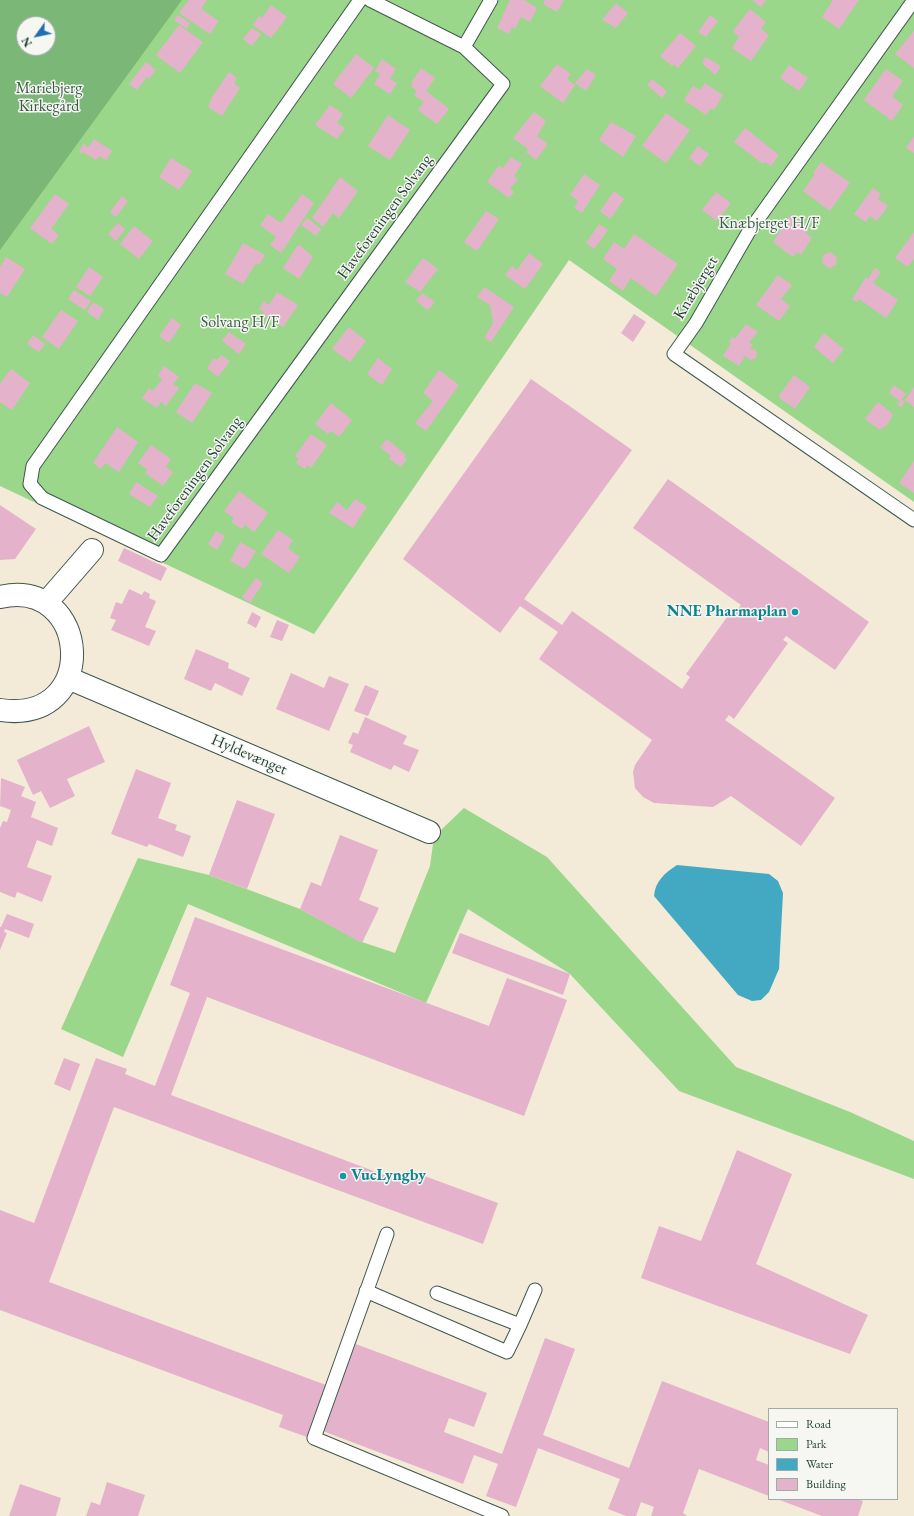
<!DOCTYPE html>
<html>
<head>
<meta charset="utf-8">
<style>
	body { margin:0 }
	#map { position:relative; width:914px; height:1516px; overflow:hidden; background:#f3ead8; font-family:"EB Garamond",serif }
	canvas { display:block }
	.legend { position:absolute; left:768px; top:1408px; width:130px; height:92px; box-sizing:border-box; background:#f6f6f2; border:1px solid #a0aca6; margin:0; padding:5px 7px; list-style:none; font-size:12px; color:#1f3d34 }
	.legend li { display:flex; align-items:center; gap:8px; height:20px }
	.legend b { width:20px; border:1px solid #a0aca6 }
	.north { position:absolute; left:16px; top:16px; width:40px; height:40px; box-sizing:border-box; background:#f6f6f2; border:1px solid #a0aca6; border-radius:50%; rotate:237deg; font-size:11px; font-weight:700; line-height:16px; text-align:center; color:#1f3d34 }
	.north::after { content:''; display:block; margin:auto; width:14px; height:18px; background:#1f6fb2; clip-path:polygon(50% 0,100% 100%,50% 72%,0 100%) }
</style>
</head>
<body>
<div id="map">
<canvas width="914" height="1516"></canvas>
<ul class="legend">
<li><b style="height:5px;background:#fff"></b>Road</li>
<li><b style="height:11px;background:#9ad78b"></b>Park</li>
<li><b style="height:11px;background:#43a9c3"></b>Water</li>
<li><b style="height:11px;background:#e4b3cb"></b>Building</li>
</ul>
<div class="north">N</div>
</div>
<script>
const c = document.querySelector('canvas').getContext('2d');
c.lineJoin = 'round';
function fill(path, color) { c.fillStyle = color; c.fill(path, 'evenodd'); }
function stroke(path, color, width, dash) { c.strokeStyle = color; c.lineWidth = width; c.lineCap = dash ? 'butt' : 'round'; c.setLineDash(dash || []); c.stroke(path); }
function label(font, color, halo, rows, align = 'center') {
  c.font = font + ' "EB Garamond",serif'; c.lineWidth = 3; c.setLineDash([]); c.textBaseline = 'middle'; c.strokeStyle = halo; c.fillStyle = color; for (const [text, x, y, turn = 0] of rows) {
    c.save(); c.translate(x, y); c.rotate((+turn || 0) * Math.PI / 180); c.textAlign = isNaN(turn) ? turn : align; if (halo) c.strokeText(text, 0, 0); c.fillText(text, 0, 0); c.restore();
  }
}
fill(new Path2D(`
	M0 0H914V502L569 260 314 634 0 486ZM24 24H48V48H24Z
	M464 808 547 857 736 1067 850 1112 914 1141V1179L679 1091 570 974 468 909 426 1003 188 904 123 1057 61 1029 138 858 209 875 300 909 362 942 395 953 430 866 433 844 442 829Z`), '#9ad78b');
fill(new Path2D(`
	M0 0H182L0 250ZM24 24H48V48H24Z`), '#7bb877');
fill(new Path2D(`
	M677 865 769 874 778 881 783 893 779 969 769 992 761 1000 752 1001 738 995 654 896C655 881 665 873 677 865Z`), '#43a9c3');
fill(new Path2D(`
	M189 0H207L201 9 219 21 210 34 179 13Z
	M510 0H524L537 8 530 22 521 17 515 29 512 27 509 34 497 28Z
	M545 0H564L557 12 543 4Z
	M752 0H766L761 7Z
	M833 0H859L839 29 822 17Z
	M616 3 628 13 616 28 602 20Z
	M271 5 287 17 271 38 253 25 259 16 262 18Z
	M750 9 766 22 761 29 769 35 751 61 732 48 739 37 733 31Z
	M178 15 190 23 187 29 174 20Z
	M710 15 718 21 706 37 698 32Z
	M179 25 203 42 180 73 156 55Z
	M252 28 261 34 252 46 243 39Z
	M914 31V68L895 54Z
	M680 33 696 46 678 68 674 64 672 66 660 56Z
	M356 54 374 68 351 98 333 84Z
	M706 57 721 66 715 75 702 63Z
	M382 59 396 69 390 79 397 83 390 94 374 84 380 74 375 71Z
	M146 62 156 70 149 79 147 77 137 90 129 84Z
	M557 64 571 74 567 79 575 85 563 103 540 86Z
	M789 65 808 78 799 91 780 78Z
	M421 68 435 78 426 91 449 109 437 124 418 110 424 102 414 95 417 91 411 87 413 84 411 83Z
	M587 69 596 75 586 91 575 83Z
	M886 69 903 81 892 96 903 105 892 121 864 100Z
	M229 72 237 78 234 83 240 88 222 116 208 107 212 97Z
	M652 79 667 91 662 98 647 85Z
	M705 83 723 95 714 110 711 108 706 115 684 100 693 86 700 90Z
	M330 105 343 114 337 123 345 128 337 139 315 125Z
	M534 112 546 121 537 136 548 144 536 160 526 152 528 149 513 138Z
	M666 113 690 130 666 163 642 146Z
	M388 115 410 130 390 160 368 146Z
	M611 122 636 136 623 157 599 140Z
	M745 128 779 155 771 166 765 162 763 164 734 142Z
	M914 136V153L906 148Z
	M94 139 112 151 106 160 99 156 96 160 83 152 82 154 79 151 84 143 88 148Z
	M698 146 709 154 700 166 689 158Z
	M511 157 522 164 514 176 518 179 510 189 514 192 509 198 487 182 499 165 503 168Z
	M171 158 192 171 179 190 159 177Z
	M821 162 850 183 830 211 803 191 815 174 813 173Z
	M584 174 600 185 582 213 574 208 578 201 570 195Z
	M340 177 358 191 339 218 333 213 323 227 312 218Z
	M873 188 881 194 878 199 888 206 877 221 870 216 866 222 854 214Z
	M614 191 624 199 610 219 600 211Z
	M716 192 731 203 717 221 702 210Z
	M55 194 69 204 51 229 59 235 52 244 30 228Z
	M302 194 314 203 281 253 270 245 276 237 260 225 268 214 281 223Z
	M122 196 128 201 116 217 110 212Z
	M486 211 499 219 477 251 464 242Z
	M790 215 809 228 806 233 812 238 801 255 797 252 793 257 773 242Z
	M307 218 321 229 316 236 301 225Z
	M118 223 125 229 116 241 108 234Z
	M599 224 608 230 594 249 586 243Z
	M134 226 153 241 139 259 120 244Z
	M914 232V259L908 267 895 258Z
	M634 234 678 264 656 296 631 278 623 291 609 281 617 269 603 259 614 242 624 249Z
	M243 243 265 255 259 265 256 263 243 284 225 274Z
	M300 245 313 257 299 279 283 268 297 246Z
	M830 252 837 257 836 265 829 268 822 263 823 255Z
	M529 253 543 264 525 289 505 275 512 266 517 270Z
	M6 257 25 269 7 297 0 293V267Z
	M423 258 438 269 420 292 405 282Z
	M89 267 103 277 90 296 76 287Z
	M875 268 881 272 873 283 898 300 886 318 859 299 857 302 852 299 866 277 868 279Z
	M778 275 792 285 781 299 790 306 779 321 756 305Z
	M484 287 514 307 491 342 484 338 493 323 490 305 477 297Z
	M74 290 91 301 85 310 68 299Z
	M277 292 298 305 283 327 263 314 264 312 259 309 264 301 269 305Z
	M422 293 435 302 428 310 416 301Z
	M93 302 104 309 98 320 87 312Z
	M61 310 78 321 59 349 42 337Z
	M634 314 646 322 633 342 621 333Z
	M172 318 181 325 169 343 159 336Z
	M746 324 758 332 749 342 753 345 750 349 756 350 757 354 756 358 751 360 745 356 739 366 723 356 731 343 729 342 732 337 735 339Z
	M349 327 366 341 350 362 332 349Z
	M229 332 246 344 239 354 222 341Z
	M824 333 844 349 833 363 814 347Z
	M33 335 45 344 39 352 27 344Z
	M221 355 230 361 218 377 207 368 214 358 217 360Z
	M378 358 392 369 382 385 367 374Z
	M164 366 179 377 173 384 179 388 166 406 161 402 157 408 142 398 149 388 153 391 162 379 158 375Z
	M11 369 30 383 12 410 0 402V384Z
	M439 370 459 385 426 431 415 423 433 401 423 393Z
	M794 375 810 387 795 409 778 397Z
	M531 379 632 450 524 599 562 625 572 611 682 689 690 677 686 674 730 613 734 615 741 605 633 528 668 479 869 622 835 670 786 636 783 640 788 643 734 719 729 715 725 720 835 798 801 846 731 796 713 807 654 803 643 797 635 788 633 772 635 765 652 740 539 659 558 632 520 606 500 633 403 559Z
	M195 383 212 393 192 423 176 412Z
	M894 385 906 394 901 400 905 402 901 407 897 404 900 401 889 393Z
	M914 387V407L905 400Z
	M878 402 893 414 888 424 880 430 865 419Z
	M331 403 352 420 339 437 331 431 328 434 315 424Z
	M117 427 138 442 119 472 105 463 101 469 93 463Z
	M311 434 327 445 311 468 307 465 305 469 296 463 299 459 295 456Z
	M387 439 406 455 404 457 407 459 401 467 389 459 391 456 380 447Z
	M151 445 171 459 166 467 173 472 163 486 145 473 147 469 138 463Z
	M914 461V493L899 483Z
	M136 482 158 496 150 507 129 494Z
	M239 491 268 513 254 532 245 525 242 529 231 522 234 518 224 511Z
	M355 499 367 507 353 528 329 513 337 502 347 510Z
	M0 505 36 529 15 559 0 560Z
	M278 530 293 540 288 548 300 557 289 573 261 554Z
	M216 531 225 536 217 550 208 544Z
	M240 542 256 551 245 569 230 561Z
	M124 548 167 568 161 581 118 561Z
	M256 578 263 583 250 603 242 597Z
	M129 589 142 595 144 591 150 594 149 598 156 601 145 627 156 631 149 646 111 630 116 620 110 618 116 602 122 604Z
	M252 612 261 617 256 628 247 623Z
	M277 620 289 625 282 641 270 637Z
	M196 649 229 663 228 668 250 678 242 696 215 683 211 691 184 679Z
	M291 673 324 688 329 676 349 684 329 731 276 709Z
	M365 685 379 691 368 716 354 711Z
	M365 717 407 736 403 744 419 750 409 772 394 765 391 770 350 752 353 745 348 743 353 732 358 734Z
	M89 726 105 762 67 779 75 796 50 808 41 791 33 795 17 760Z
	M136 769 171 783 158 818 177 825 175 830 191 836 183 857 149 844 147 847 111 834Z
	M1 778 25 787 21 796 36 802 31 817 58 828 52 846 37 840 27 867 52 876 42 902 17 892 15 898 0 892V828L3 821 7 822 11 810 0 806Z
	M237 800 275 814 247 889 209 875Z
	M340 835 378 850 359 900 379 908 362 943 300 909 311 882 321 886Z
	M7 914 34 924 29 938 5 929 4 932 7 933 0 950V927H1Z
	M195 917 489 1026 507 978 567 1000 524 1116 207 997 171 1095 403 1182 408 1170 498 1203 483 1244 114 1107 49 1282 326 1385 307 1437 279 1427 283 1415 0 1310V1210L34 1223 96 1058 127 1069 125 1074 155 1086 190 993 170 985Z
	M460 933 570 974 563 995 452 953Z
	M64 1058 80 1064 70 1091 54 1084Z
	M737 1150 792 1174 756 1264 868 1315 850 1354 641 1278 659 1226 701 1241Z
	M545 1338 575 1349 543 1435 629 1468 662 1381 769 1422V1452L760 1448 756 1460 769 1465V1496L699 1469 683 1513 687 1516H651L654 1507 641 1502 636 1516H626L608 1509 620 1479 538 1448 516 1507 486 1496 498 1464 474 1455 463 1484 320 1430 353 1343 487 1393 474 1427 449 1418 444 1432 502 1454Z
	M107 1482 145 1495 138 1516H86L91 1502 100 1505Z
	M20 1484 61 1498 56 1516H9Z
	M777 1499H857L863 1501 858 1516H822Z`), '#e4b3cb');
const lane = new Path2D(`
	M360 0 33 466 30 484 42 498 161 555 503 84 464 47 370 0
	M914 0 748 233 696 323 674 354 914 520
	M464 47 491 0
	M387 1234 314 1438 502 1516
	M366 1291 507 1352 520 1325
	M437 1293 520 1325 535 1290`);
const street = new Path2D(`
	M0 597C90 576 102 725 0 710
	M46 603 92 550
	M68 678 429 832`);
stroke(lane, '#3f574d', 15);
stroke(street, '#3f574d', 24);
stroke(lane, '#fff', 13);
stroke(street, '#fff', 22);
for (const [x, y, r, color] of [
	[795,612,4,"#0f9aa8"],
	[343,1176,4,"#0f9aa8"]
]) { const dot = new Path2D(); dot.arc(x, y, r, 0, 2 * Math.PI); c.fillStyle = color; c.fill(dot); stroke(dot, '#f6f6f2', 1.5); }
label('16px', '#385c45', '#f6f6f2', [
	["Mariebjerg",49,89],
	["Kirkegård",49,107],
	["Knæbjerget H/F",769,224],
	["Solvang H/F",240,323]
]);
label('16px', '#1f3d34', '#f6f6f2', [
	["Haveforeningen Solvang",385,217,-54],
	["Knæbjerget",696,288,-59],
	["Haveforeningen Solvang",195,479,-54],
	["Hyldevænget",249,755,23]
]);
label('bold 16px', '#0d838f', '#f6f6f2', [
	["NNE Pharmaplan",787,612],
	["VucLyngby",351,1176,"left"]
], 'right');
</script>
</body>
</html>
